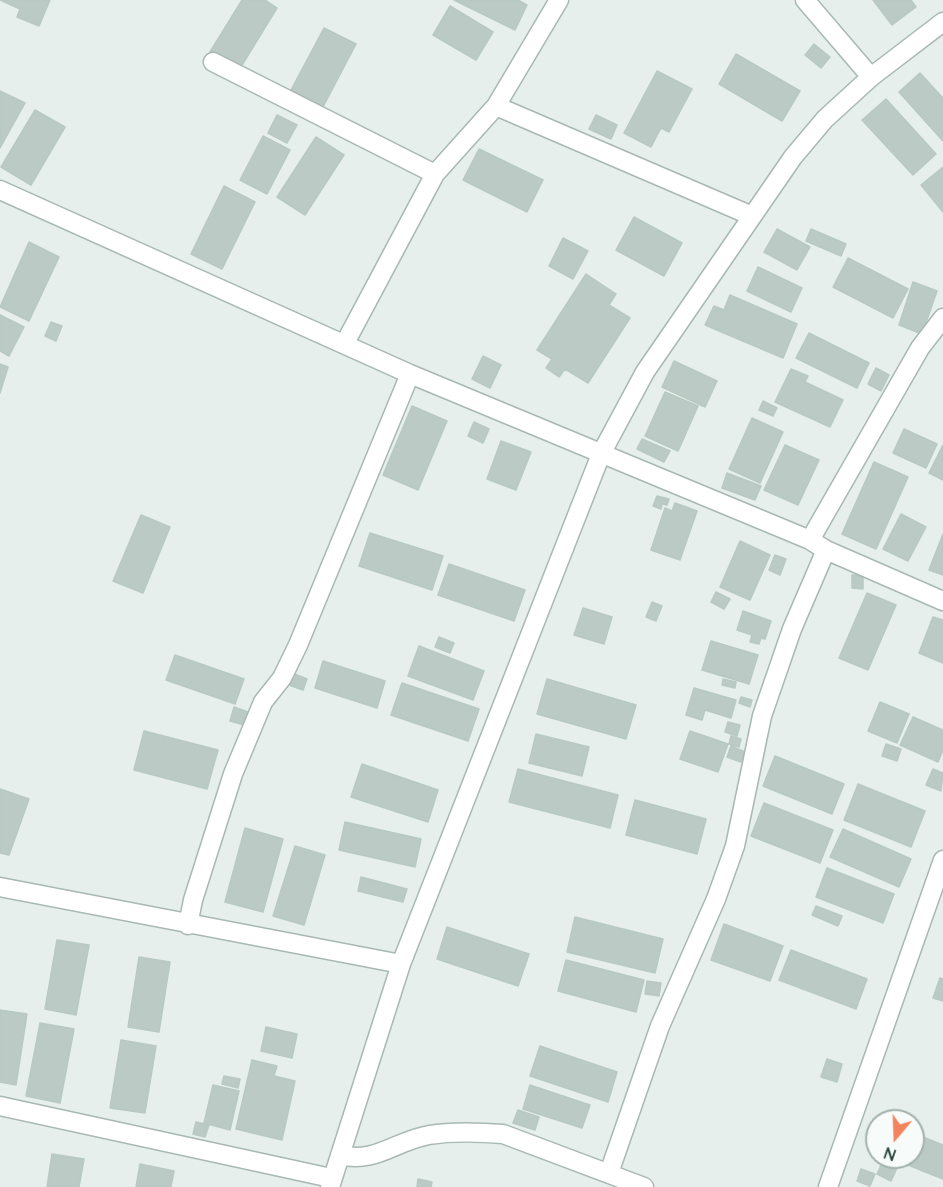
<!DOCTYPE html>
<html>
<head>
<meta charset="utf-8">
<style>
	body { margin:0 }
	#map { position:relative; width:943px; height:1187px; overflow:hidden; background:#e6efeb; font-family:Quicksand,sans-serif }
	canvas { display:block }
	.north { position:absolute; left:865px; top:1109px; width:60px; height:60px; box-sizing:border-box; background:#f7fbf9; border:2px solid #a3b1ad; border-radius:50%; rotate:199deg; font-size:16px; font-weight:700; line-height:24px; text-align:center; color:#24423a }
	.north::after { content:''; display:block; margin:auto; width:21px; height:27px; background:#f4845f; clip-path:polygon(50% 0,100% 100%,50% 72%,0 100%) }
</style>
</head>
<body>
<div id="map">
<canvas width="943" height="1187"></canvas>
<div class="north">N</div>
</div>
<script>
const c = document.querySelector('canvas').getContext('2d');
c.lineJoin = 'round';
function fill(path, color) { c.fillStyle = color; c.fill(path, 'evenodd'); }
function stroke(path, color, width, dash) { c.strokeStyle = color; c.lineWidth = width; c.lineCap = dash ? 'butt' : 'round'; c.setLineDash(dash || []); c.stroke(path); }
const building = new Path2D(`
	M0 0H50L39 26 17 17 20 9Z
	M242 0H265L277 8 239 70 210 52Z
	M454 0H518L527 5 515 30Z
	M873 0H911L916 7 892 25Z
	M450 6 493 32 476 60 433 35Z
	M324 28 356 44 323 107 291 90Z
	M814 44 830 57 821 68 805 55Z
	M736 54 800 91 782 121 719 84Z
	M657 71 692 89 669 132 661 128 651 147 624 133Z
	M920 73 943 98V141L899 92Z
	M0 91 25 103 0 148Z
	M886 99 936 154 913 175 862 120Z
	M35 110 65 127 31 185 1 167Z
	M277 115 297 125 287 143 268 133Z
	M596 115 617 125 611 139 589 129Z
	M263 136 290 150 267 194 240 180Z
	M316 137 344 155 305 215 277 197Z
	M479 149 543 180 527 212 463 180Z
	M943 167V212L921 185Z
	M224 186 255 202 222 269 191 254Z
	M634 217 682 243 664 276 616 250Z
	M777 229 810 247 797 270 764 252Z
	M811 229 846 244 841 256 806 241Z
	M563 238 588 251 573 279 549 266Z
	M29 242 59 257 29 321 0 307Z
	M848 258 908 289 893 318 833 287Z
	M758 267 802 288 791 312 747 291Z
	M586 274 616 294 609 305 630 318 588 383 565 369 559 377 546 368 552 359 537 350Z
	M913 282 937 291 922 334 899 325Z
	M730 295 797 324 783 358 705 325 714 306 724 310Z
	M0 315 24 327 9 356 0 351Z
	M51 322 62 326 56 341 45 336Z
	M809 333 869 363 857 388 796 358Z
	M483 356 501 365 490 388 472 379Z
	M674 361 717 381 705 407 662 387Z
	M0 364 8 367 0 393Z
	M876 368 889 375 881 391 868 384Z
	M791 369 808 376 805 382 843 400 830 427 775 402Z
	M665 392 698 406 678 451 645 436Z
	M763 401 777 408 773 416 759 410Z
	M412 406 447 421 418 490 383 475Z
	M752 418 783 432 760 483 729 469Z
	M474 422 489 429 483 443 468 436Z
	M904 429 937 444 926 468 893 453Z
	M642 439 670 451 664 462 637 449Z
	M501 441 531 452 516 490 487 479Z
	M785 445 819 460 798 505 764 490Z
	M943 445V480L929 473Z
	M874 462 908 477 876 549 842 534Z
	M727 473 761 486 755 500 722 488Z
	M657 496 669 499 667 505 662 504 661 509 653 506Z
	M675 503 697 511 680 560 651 550 665 508 672 511Z
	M901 514 926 527 908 561 883 549Z
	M141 515 170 527 143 593 113 581Z
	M370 533 443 556 432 590 359 566Z
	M943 534V575L929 570Z
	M740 541 770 555 750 600 720 587Z
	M775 555 786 559 780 575 769 570Z
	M449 564 525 590 514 621 438 595Z
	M852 575H863V589L852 588Z
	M716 592 730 599 724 609 711 602Z
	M867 593 896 605 868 670 839 658Z
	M652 602 662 606 656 621 646 617Z
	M583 608 612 617 604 644 574 635Z
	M743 611 771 621 765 639 761 638 759 644 750 642 752 635 737 630Z
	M933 617 943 620V663L919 653Z
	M439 637 454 643 450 653 435 647Z
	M711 641 758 655 749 684 702 670Z
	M419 646 484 671 473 700 408 676Z
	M175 655 244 679 235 704 166 680Z
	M323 661 385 681 377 708 315 688Z
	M292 673 307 679 303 690 289 685Z
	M547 679 636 705 626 739 537 714Z
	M723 679 736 682 735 688 722 685Z
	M402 683 479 709 468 741 391 715Z
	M694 688 736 700 731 718 705 710 702 720 686 715Z
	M741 697 752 700 750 707 739 703Z
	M880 702 909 714 897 743 868 731Z
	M234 707 248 712 244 725 230 721Z
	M913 717 943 730V750L938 762 900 745Z
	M728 722 740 725 737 736 725 732Z
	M144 731 218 750 207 789 134 770Z
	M690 731 728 744 718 772 680 759Z
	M536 734 589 747 582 776 529 763Z
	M731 736 741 739 739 747 729 744Z
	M886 744 901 749 897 761 882 756Z
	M731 746 745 752 741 762 727 757Z
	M775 756 844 784 832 814 763 786Z
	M362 764 438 790 428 822 351 797Z
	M518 769 618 795 610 828 509 802Z
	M933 769 943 773 941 791 926 785Z
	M858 784 925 811 911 847 844 820Z
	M0 789 29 799 9 855 0 853Z
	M635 800 706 819 697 854 626 835Z
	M764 803 833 830 820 863 751 836Z
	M345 822 421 839 415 867 339 850Z
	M245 828 283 839 263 912 225 902Z
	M843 829 911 859 899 887 830 857Z
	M295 846 325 855 304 925 273 916Z
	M827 868 894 894 883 923 816 897Z
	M361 877 407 889 403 902 358 891Z
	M816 906 842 916 838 926 812 915Z
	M575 917 663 939 655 973 567 952Z
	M724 924 783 946 770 981 711 960Z
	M447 927 529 954 518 986 437 959Z
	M57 940 89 945 76 1015 45 1009Z
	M791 950 867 979 856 1009 779 980Z
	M139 957 170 962 159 1032 128 1027Z
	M566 960 644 980 636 1012 558 991Z
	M940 978 943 979V1001L933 998Z
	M647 981 661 983 659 996 645 994Z
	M0 1010 27 1014 16 1085 0 1082Z
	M40 1023 74 1029 60 1103 26 1096Z
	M266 1027 297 1034 292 1058 261 1051Z
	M121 1040 156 1046 145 1113 110 1108Z
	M540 1046 617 1072 608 1102 530 1076Z
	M827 1059 842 1064 837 1082 821 1077Z
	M252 1060 277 1066 274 1076 295 1081 282 1140 236 1129Z
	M224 1076 240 1079 238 1088 222 1084Z
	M213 1085 239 1091 230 1130 204 1123Z
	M530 1085 590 1105 582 1128 523 1109Z
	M518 1110 539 1117 535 1130 513 1123Z
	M196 1122 209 1125 205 1137 193 1134Z
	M913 1133 943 1145V1179L888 1157H913Z
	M52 1154 84 1159 79 1187H47Z
	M883 1161 897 1168 891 1181 877 1174Z
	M140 1164 174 1171 171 1187H136Z
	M861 1169 875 1174 870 1186 857 1181Z
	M418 1179 432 1182 431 1187H417Z`);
fill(building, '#bbcac4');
stroke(building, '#b8c9c2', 1.5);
const street = new Path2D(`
	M805 0 871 77
	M213 62 435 174
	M496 106 559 0
	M0 190 410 374 810 540 826 550 943 601
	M345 343 435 174 496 106 752 216
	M810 540 920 348 943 318
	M0 887 401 964
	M188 925 193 900 233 774 263 702 282 678 298 645 410 374
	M0 1106 331 1178
	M340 1155C375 1164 395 1141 429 1135 453 1131 478 1132 503 1134L644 1187
	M609 1173 660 1026 716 899 735 846 762 716 792 629 826 550
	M330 1187 401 964 601 454 645 372 793 157 825 119 871 77 943 22
	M828 1187 943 860`);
stroke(street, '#a8b8b2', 21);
stroke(street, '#fff', 18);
</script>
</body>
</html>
